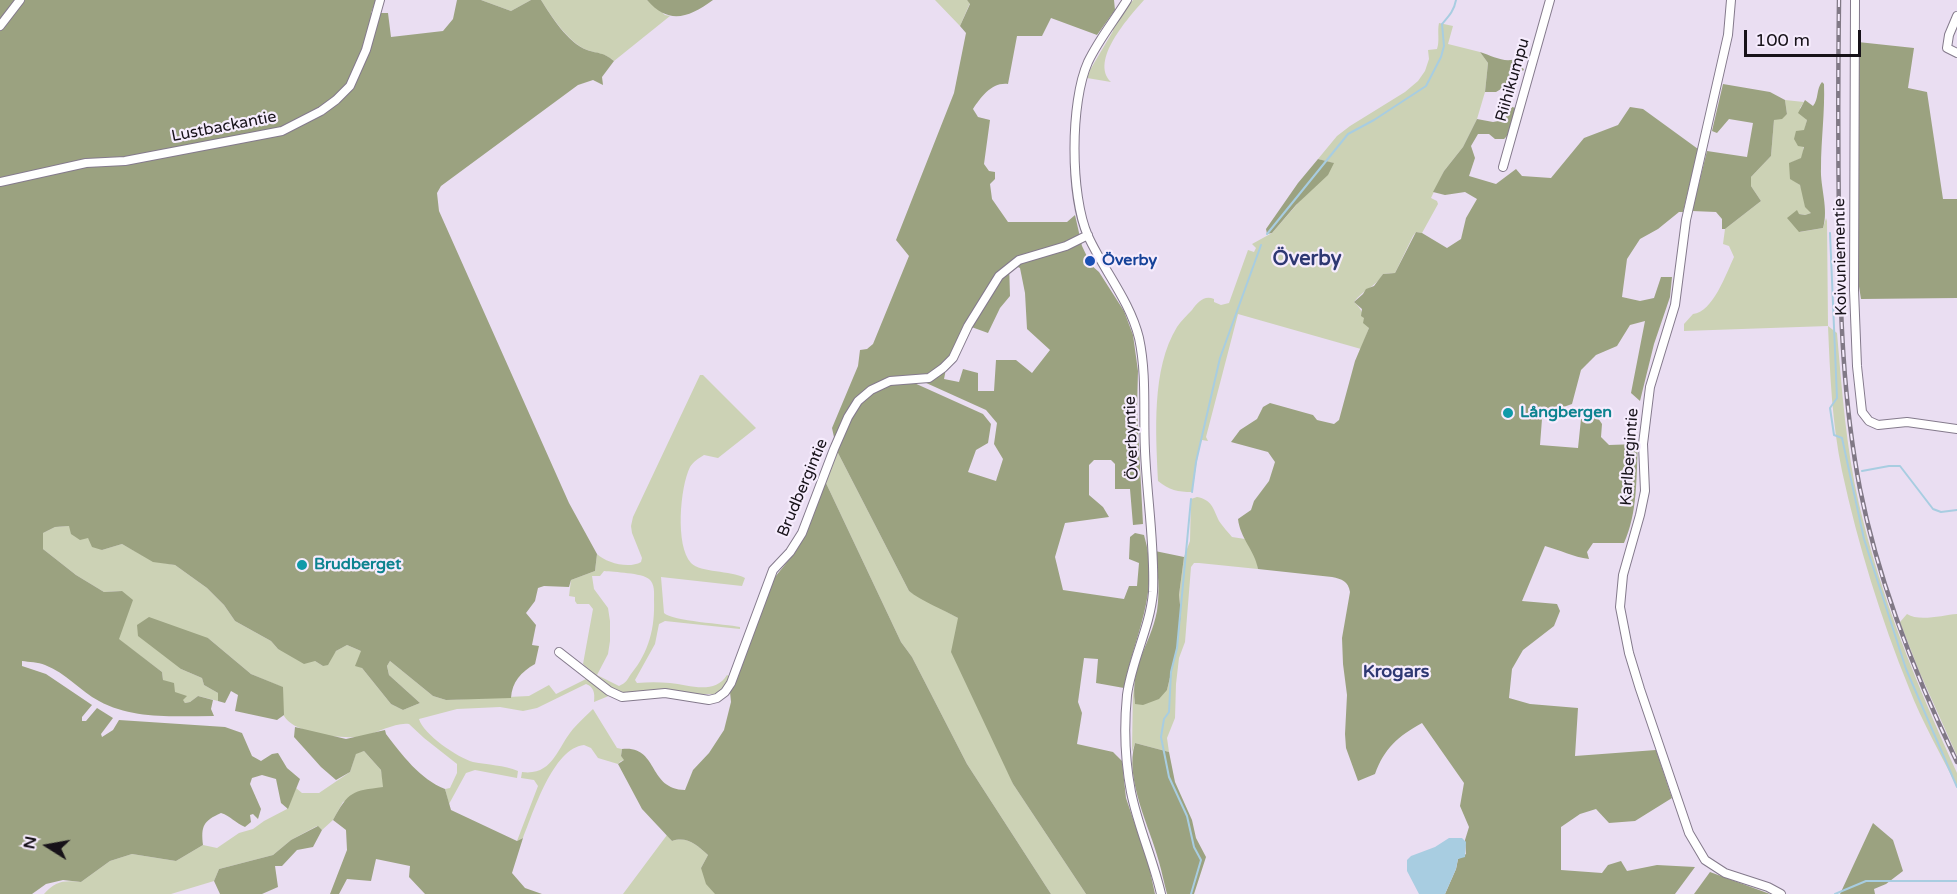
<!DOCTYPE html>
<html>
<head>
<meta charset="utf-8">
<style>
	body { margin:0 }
	#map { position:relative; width:1957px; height:894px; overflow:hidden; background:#eadef2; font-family:"Varela Round",sans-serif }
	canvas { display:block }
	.north { position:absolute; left:18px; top:816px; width:60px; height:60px; -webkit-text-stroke:4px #f6ecfd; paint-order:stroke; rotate:281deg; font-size:16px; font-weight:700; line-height:24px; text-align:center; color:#171219 }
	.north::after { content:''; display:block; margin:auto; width:21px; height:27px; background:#171219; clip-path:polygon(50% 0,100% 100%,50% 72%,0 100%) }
	.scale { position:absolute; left:1744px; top:30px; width:117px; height:27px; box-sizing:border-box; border:3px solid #171219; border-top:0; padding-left:8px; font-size:18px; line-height:21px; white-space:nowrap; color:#171219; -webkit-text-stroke:4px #f6ecfd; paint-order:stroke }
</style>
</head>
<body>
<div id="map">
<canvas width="1957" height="894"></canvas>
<div class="north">N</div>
<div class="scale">100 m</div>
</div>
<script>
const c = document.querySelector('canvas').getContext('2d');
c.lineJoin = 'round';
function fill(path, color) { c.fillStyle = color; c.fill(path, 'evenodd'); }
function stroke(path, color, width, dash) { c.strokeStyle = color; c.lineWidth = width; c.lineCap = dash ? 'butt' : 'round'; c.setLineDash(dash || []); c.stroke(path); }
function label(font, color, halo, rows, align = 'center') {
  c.font = font + ' "Varela Round",sans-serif'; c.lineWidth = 4.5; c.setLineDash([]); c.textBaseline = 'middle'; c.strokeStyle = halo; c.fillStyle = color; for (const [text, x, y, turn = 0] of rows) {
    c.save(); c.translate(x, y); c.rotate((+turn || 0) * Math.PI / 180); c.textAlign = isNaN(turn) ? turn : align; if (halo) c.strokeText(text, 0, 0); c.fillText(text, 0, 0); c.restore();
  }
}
fill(new Path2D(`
	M481 0H531L511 11Z
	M541 0H647L665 15 670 16 614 61C605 53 598 54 587 50 569 43 551 16 541 0Z
	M935 0H967L970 3 960 26Z
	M1133 0H1144C1129 17 1089 61 1111 82L1087 78 1090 70 1113 31V26Z
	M1439 23 1453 26 1448 44 1480 52 1488 63 1485 92 1477 119 1463 147 1444 171 1431 198 1437 201 1438 204 1422 233 1416 232 1413 236 1395 273 1383 274C1376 287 1362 290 1354 302 1363 310 1364 318 1369 328L1361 349 1238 314 1206 437 1208 441 1202 440 1200 442 1192 492C1178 492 1169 490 1158 481 1156 434 1151 369 1177 327 1181 321 1187 315 1192 310 1198 302 1204 295 1214 299V302L1221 305 1229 303 1248 250 1254 252 1256 248 1252 244 1272 233 1333 163 1318 159 1337 136 1350 126 1405 92 1418 81 1425 71 1429 59 1428 50 1437 49C1440 40 1437 32 1439 23Z
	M1785 100 1804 102 1800 108 1807 120C1803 133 1805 145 1802 158L1790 163V178L1800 185 1811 213 1805 215 1799 214 1800 232 1823 228 1826 218 1827 221 1828 326 1837 333C1842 390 1846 448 1859 504 1881 598 1917 685 1957 773V787C1941 754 1922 722 1909 688 1881 619 1858 545 1842 471 1832 424 1830 374 1828 326L1684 331V324L1693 314C1713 312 1726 274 1734 257L1729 246 1723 244 1725 229 1761 201 1751 186V177L1771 156 1774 120 1787 114Z
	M700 375H703L756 428 718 458 704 455C699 458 693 462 690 467 680 487 675 546 691 563 701 573 730 570 745 578L742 586 661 577 664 613C672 621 725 624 740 627V629L665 621 659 624 655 644 635 680 637 683C648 682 659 682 670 683 689 685 715 695 727 675L729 676 725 686 720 693 715 694 627 695 610 689 583 664 593 609 589 604H577L575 601V597L569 596 571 580 595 571 597 554C606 563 629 569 641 562L642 558 632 533 631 526 633 517ZM604 571C614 572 642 573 649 579 655 584 654 593 654 600 655 628 649 652 631 674 627 680 626 683 619 686L597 675 608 654 610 641V621L608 608 594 589 592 576H600Z
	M837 451 909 591 958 618 1013 784 1086 894H1051L967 764 912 657 901 642 825 481Z
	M1197 497C1212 500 1213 508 1219 521 1223 527 1228 532 1232 537L1245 539 1256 556 1258 569 1199 563H1194L1191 567 1185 642 1179 658 1176 684 1175 718 1167 738 1169 752 1135 743 1132 752 1133 687 1135 704 1167 690 1177 648 1181 614 1179 595 1184 557 1190 541 1191 499Z
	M69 526 88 538 102 550 122 544 153 561 175 565 207 588 224 605 235 621 271 641 278 649 315 661 323 666 336 651 347 645 361 651 362 668 391 704 403 710 420 703 389 675 387 666 390 661 433 696 446 700 529 696 549 685 556 694 586 679H590L611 695 594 702C595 693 594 687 586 684L537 708 523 711 500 707 457 709 419 719C423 734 458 758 473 762 488 765 504 765 518 771L517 778 475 770 466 773 449 804 445 789 450 788 457 773V764L424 738 409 724C396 722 377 733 363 736 345 740 294 734 284 716 281 709 283 695 282 687L251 674 208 638 181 669 202 678 204 685 218 693V701L198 696 190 702 185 703 163 680 162 672 118 639 122 591 104 592 76 575 43 549V533L55 527Z
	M1907 614C1919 622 1943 615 1957 614V756L1919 671 1900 622Z
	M593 709 617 748 622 749 621 756 625 760 621 761 618 764 598 758 591 748 584 745C553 748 533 813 523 838L517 841 538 786 534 780 521 778 522 772C553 776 557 748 573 729 579 722 586 716 593 709Z
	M364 751 381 770 384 787 343 802 333 820 322 830 317 826 291 840 273 855 219 869 214 881 171 894H44C55 881 64 880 81 882L110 861 132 854 176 861 203 845 217 848 239 833 253 829 264 821 287 809 296 788 302 793H319L350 772 356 753Z
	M667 835 672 841C687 836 697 845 708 855L701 868 726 894H623Z`), '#ccd2b5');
fill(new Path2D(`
	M0 0H376L371 13H388L391 37 443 31 453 19 457 0H481L511 11 531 0H541C551 16 568 43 587 50 599 54 603 52 614 61L602 77 603 85 593 80 578 85 441 186 437 193 439 211 569 503 597 554 595 571 571 580 569 587 544 586 538 588 535 601 526 613 536 625 532 645 539 646 535 664C521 672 512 682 511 698L446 700 433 696 390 661 387 666 389 675 420 703 403 710 391 704 362 668 355 666 361 651 347 645 336 651 328 665 323 666 315 661 304 664 278 649 271 641 235 621 224 605 207 588 175 565 153 562 122 544 102 550 92 547 88 538 80 540 71 534 69 526 55 527 43 533V549L76 575 104 592 122 591 133 600 119 639 162 672 163 680 174 683 175 692 187 696 183 700 185 703 190 702 198 696 213 700 211 709 214 716C176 716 134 720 99 701 80 691 66 673 45 665 38 662 29 662 22 661V666L46 674 92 705 82 717V721H86L97 708 113 718 101 734 102 737 113 730 119 720 225 727 242 733 252 756 261 761 272 754 278 753 287 768 300 779 288 809 281 803 276 779 262 775 252 778 250 784 261 809 258 819 253 814 250 815 251 822 245 827C235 823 231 816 221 813 203 821 201 826 203 845L176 861 132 854 110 861 81 882 63 880 46 884 32 894H0Z
	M647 0H713C688 18 669 25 647 0Z
	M967 0H1114L1115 10 1097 35 1051 18 1042 36H1017L1008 84C992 82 981 97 973 109L978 117 990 120 984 164 989 171 995 172V179L990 184 992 199 1008 222H1067L1075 215 1082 246 1091 265 1099 272 1124 311 1133 335 1138 371 1137 409 1143 524 1133 525 1130 489H1115V464L1111 460H1094L1089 465V495L1103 507 1109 517 1065 523 1055 557 1063 590 1124 599 1129 586H1137L1139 563 1129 559 1130 537 1135 533 1144 535C1161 591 1134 636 1124 688L1096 683 1098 659 1084 658 1078 702 1082 713 1077 744 1113 752 1122 761 1126 798 1149 866 1155 894H1086L1013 784 951 652 958 618C944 610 921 601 909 591L837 451 832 428 858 366 860 350 867 349 873 344 909 256 896 240 954 93 966 33 960 26 970 4ZM1009 263 1020 268 1025 293 1027 329 1050 350 1032 373 1016 360H996L994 391H978V373L963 369 959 382 944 379 946 369 930 381 924 382 986 410 997 423 994 444 1003 459 996 481 968 472 976 450 988 443 991 424 983 414 912 382 911 376C915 375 921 376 926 374 948 369 957 344 966 325L988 333 1000 308 1010 296Z
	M1858 42 1914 48 1908 88 1927 92 1943 199H1957V298L1861 299 1857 274Z
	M1480 52C1493 56 1505 64 1518 58L1524 70 1506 81V86L1496 92H1485L1488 63Z
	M1822 82 1824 84C1825 112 1821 140 1821 168 1820 187 1829 209 1823 228L1799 232 1787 218 1797 210 1799 214 1805 215 1811 213 1805 207 1800 185 1790 179 1789 163 1801 158 1804 147 1798 146 1794 139 1796 131 1804 130 1807 120 1798 113 1805 100 1813 106C1819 99 1816 89 1822 82Z
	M1723 84 1770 92 1785 100 1787 114 1782 119 1774 120 1771 156 1751 177V186L1761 201 1725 229H1722V219L1716 212 1692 211 1707 151 1747 157 1753 123 1729 119 1717 133 1712 131Z
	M1512 107 1516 108 1509 134 1504 139H1495L1489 134H1478L1471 146 1475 158 1469 176 1496 184 1516 169 1522 176 1551 178 1584 138 1618 125 1630 107 1643 109 1698 149 1683 212H1679L1658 229 1640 239 1627 259 1622 297 1640 301 1654 298 1661 277H1672L1670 297 1654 344 1640 401 1631 393 1645 321 1630 325 1617 346 1596 355 1581 370 1572 404 1552 411 1542 419 1540 445 1578 448 1581 419 1590 417 1598 418 1602 424 1601 437 1609 445 1638 444C1636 478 1638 512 1624 543H1593L1587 552 1589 559C1573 557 1560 550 1545 546L1522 601 1557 604 1560 611 1554 626 1523 650 1512 669 1509 698 1530 704 1578 708 1575 756 1656 750 1672 798 1635 821 1609 823 1596 809 1580 814 1561 827V870L1602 873 1608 865 1621 861 1627 871 1657 865 1695 867 1675 894H1445L1456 869 1458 859 1466 854 1465 840 1469 827 1460 806 1464 783 1422 723C1398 736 1384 749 1375 774L1358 781 1346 748 1345 734 1347 695 1343 664 1342 638 1350 592C1348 581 1342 579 1332 577L1258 569C1255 551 1240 538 1238 519L1251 510 1254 501 1269 481 1275 462 1268 452 1231 442 1240 430 1257 419 1263 407 1270 403 1313 415 1317 420 1334 424 1339 420 1355 361 1369 328 1363 323 1364 318 1361 316 1362 309 1354 302 1363 294 1366 289 1374 286 1383 274 1395 273 1416 232 1422 233 1447 248 1461 239 1466 218 1477 199 1465 192 1445 195 1433 192 1444 171 1463 147 1477 119 1493 122 1504 120Z
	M1318 159 1334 163 1328 175 1296 205 1272 233 1267 234 1266 229 1298 183Z
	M825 481 901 642 912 657 967 764 1051 894H715L706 884 701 868 708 855C697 845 687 836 672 841L642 809 618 764 624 760 621 756 622 749C659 745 647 789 685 790L693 770 709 753 724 730 731 702 730 692 775 577 796 551 810 524Z
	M1155 551 1184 557 1179 595 1181 614 1177 648 1167 690 1159 699 1143 705 1135 704C1130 663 1150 647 1157 611 1160 591 1158 571 1155 551Z
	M149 617 208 638 251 674 283 687 284 715 277 720 235 711 238 695 231 691 225 703 218 701V693L204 685 202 678 181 669 138 636 137 625Z
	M295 727 346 739 385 730 386 734C402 755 420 779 445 789L451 810 517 841 523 838 512 873 525 888 542 894H425L409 877 410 866 376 859 371 881 347 879 339 894H330L347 850 346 830 333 820C349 791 352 791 383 787L381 770 364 751 356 754 350 772 336 780 321 767 294 737Z
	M1135 743 1169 752 1175 782 1192 820 1196 838 1206 857 1194 894H1167C1164 883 1162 872 1159 862 1150 827 1124 779 1135 743Z
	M1873 823 1893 840 1903 871 1886 884 1874 889 1875 894H1840Z
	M318 826 322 830 313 847 297 850 282 866H275L278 887 262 894H220L214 881 219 869 273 855 291 840Z
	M1710 872 1770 894H1694Z`), '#9ba280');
fill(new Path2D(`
	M1449 838H1462L1466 842 1465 857 1458 859 1456 869 1445 894H1419L1407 871V860L1411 856 1435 847Z`), '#a8cde1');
stroke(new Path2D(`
	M1830 233 1837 398 1830 408 1834 435 1842 438 1864 539 1906 669 1957 787
	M1267 234 1348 134 1374 120 1426 86 1441 57 1444 46 1442 24C1449 16 1454 11 1456 0
	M1862 471 1889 466H1900L1933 509 1941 512 1957 510
	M1192 492 1196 462 1220 358 1261 245
	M1191 894 1201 860 1194 847 1187 816 1169 777 1161 737 1164 719 1169 712 1171 672 1177 648 1191 499
	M1835 894 1866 881H1957`), '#a8cde1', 2);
const minor = new Path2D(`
	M1127 0C1114 21 1099 39 1088 62 1070 102 1070 195 1088 236 1104 271 1130 301 1139 338 1147 375 1143 414 1145 451 1147 498 1155 546 1153 592 1150 628 1132 659 1127 695 1124 726 1125 761 1131 792 1138 827 1153 859 1161 894
	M1731 0 1728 35 1686 220 1675 305 1650 387 1643 444 1645 491 1640 515 1623 575 1620 607 1629 653 1640 689 1689 833 1705 860 1725 873 1768 887 1781 894
	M1855 0 1854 290 1857 366 1862 412 1869 421 1878 425 1907 422 1957 429
	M1957 16 1949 35 1947 48 1957 53
	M0 26 20 0
	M1503 167 1550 0
	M0 182 86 163 125 161 282 131 321 111 336 100 350 86 366 50 380 0
	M559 652 609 691 622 697 665 693 709 700 717 698 725 692 731 683 773 570 790 552 802 533 834 449 848 417 858 401 871 390 890 381 929 378 943 368 953 358 968 326 999 276 1019 260 1066 246 1088 235`);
stroke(minor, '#847a8c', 10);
stroke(minor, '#fff', 8);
const rail = new Path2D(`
	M1839 0C1838 74 1838 148 1839 222 1840 312 1843 401 1860 489 1879 584 1915 675 1957 762`);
stroke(rail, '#817986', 4.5);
stroke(rail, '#f6ecfd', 2, [7]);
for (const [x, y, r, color] of [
	[1090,261,6,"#1a4fb4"],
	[1508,413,6,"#0f9aa8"],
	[302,565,6,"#0f9aa8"]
]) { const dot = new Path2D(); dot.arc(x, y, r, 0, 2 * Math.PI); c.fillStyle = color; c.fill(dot); stroke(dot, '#f6ecfd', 2); }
label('16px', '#171219', '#f6ecfd', [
	["Riihikumpu",1513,80,-74],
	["Lustbackantie",224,127,-11],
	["Koivuniementie",1841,257,-91],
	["Överbyntie",1132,438,-92],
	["Karlbergintie",1630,457,-86],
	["Brudbergintie",803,488,-67]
]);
label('bold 16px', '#164399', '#f6ecfd', [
	["Överby",1102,261]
], 'left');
label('bold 16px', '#0d838f', '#f6ecfd', [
	["Långbergen",1520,413],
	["Brudberget",314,565]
], 'left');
label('bold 18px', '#2e3872', '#f6ecfd', [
	["Krogars",1396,672]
]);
label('bold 20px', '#2e3872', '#f6ecfd', [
	["Överby",1307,260]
]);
</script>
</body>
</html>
